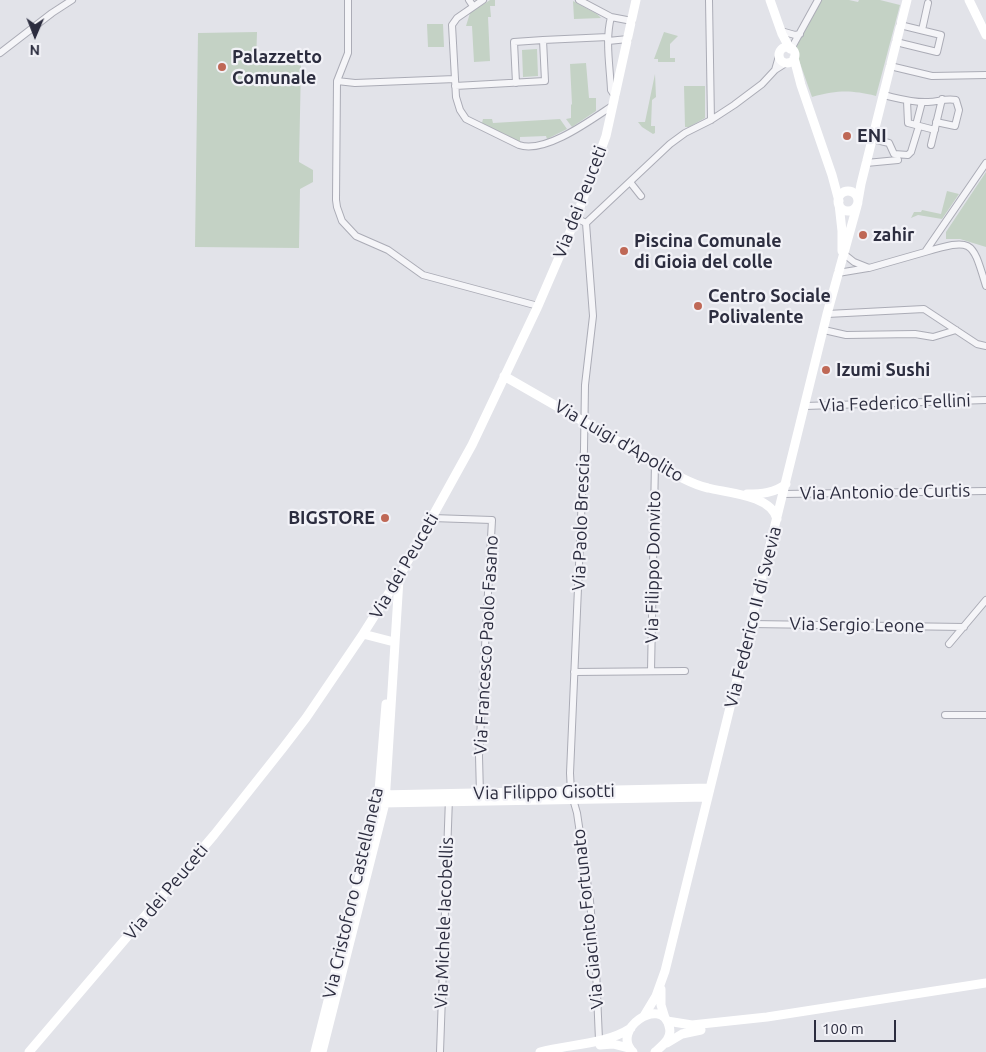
<!DOCTYPE html>
<html>
<head>
<meta charset="utf-8">
<style>
	body { margin:0 }
	#map { position:relative; width:986px; height:1052px; overflow:hidden; background:#e2e3e9; font-family:Ubuntu,sans-serif }
	canvas { display:block }
	.north { position:absolute; left:10px; top:10px; width:50px; height:50px; -webkit-text-stroke:4px #f2f2f7; paint-order:stroke; rotate:181deg; font-size:14px; font-weight:700; line-height:20px; text-align:center; color:#2c2d3f }
	.north::after { content:''; display:block; margin:auto; width:18px; height:22px; background:#2c2d3f; clip-path:polygon(50% 0,100% 100%,50% 72%,0 100%) }
	.scale { position:absolute; left:814px; top:1020px; width:82px; height:22px; box-sizing:border-box; border:2px solid #2c2d3f; border-top:0; padding-left:6px; font-size:15px; line-height:18px; white-space:nowrap; color:#2c2d3f; -webkit-text-stroke:4px #f2f2f7; paint-order:stroke }
</style>
</head>
<body>
<div id="map">
<canvas width="986" height="1052"></canvas>
<div class="north">N</div>
<div class="scale">100 m</div>
</div>
<script>
const c = document.querySelector('canvas').getContext('2d');
c.lineJoin = 'round';
function fill(path, color) { c.fillStyle = color; c.fill(path, 'evenodd'); }
function stroke(path, color, width, dash) { c.strokeStyle = color; c.lineWidth = width; c.lineCap = dash ? 'butt' : 'round'; c.setLineDash(dash || []); c.stroke(path); }
function label(font, color, halo, rows, align = 'center') {
  c.font = font + ' Ubuntu,sans-serif'; c.lineWidth = 4.5; c.setLineDash([]); c.textBaseline = 'middle'; c.strokeStyle = halo; c.fillStyle = color; for (const [text, x, y, turn = 0] of rows) {
    c.save(); c.translate(x, y); c.rotate((+turn || 0) * Math.PI / 180); c.textAlign = isNaN(turn) ? turn : align; if (halo) c.strokeText(text, 0, 0); c.fillText(text, 0, 0); c.restore();
  }
}
fill(new Path2D(`
	M490 0H495V6H490L491 17H488L490 61 474 62 472 26H466L470 13Z
	M822 0H849L858 2 859 0H880L900 5 876 96C850 90 839 90 812 97L795 49Z
	M573 1 597 14 601 18 574 19Z
	M427 24H443L444 47H428Z
	M257 32 256 65H301L299 162 313 170V182L300 189 299 248 195 247 198 33Z
	M664 32 678 36 670 44V58H675V62H658V59H654Z
	M537 49 538 76 523 77 522 50Z
	M586 63 589 98H596V111L572 127 566 119 571 118V105L572 104 570 64Z
	M655 74 656 97 652 100 651 126H655V133L653 134 642 127 638 122H645Z
	M684 86H705V118L689 127H685Z
	M483 119H492L493 123 560 119 567 129 547 139 546 136 520 137V142L482 123Z
	M986 172V247L960 239H946V232Z
	M947 191 959 194 942 219 918 215 911 218 914 212H921L922 210 941 214Z`), '#c4d2c5');
const street = new Path2D(`
	M348 0V53L337 81 336 200 337 207 342 221 356 236 388 250 423 275 538 306
	M469 0 473 6
	M483 0 457 18 452 25 456 97 460 110 466 119 519 145C545 154 591 120 612 106
	M579 0 611 17 632 21
	M709 0 711 120
	M611 17C605 40 610 67 611 90L615 96
	M922 30 928 3
	M781 31 795 35 800 34
	M543 40 608 37
	M608 41 628 39
	M896 42 937 52 941 35 900 25
	M791 49 818 0
	M0 53 52 13 72 0
	M890 66 932 76 986 75
	M775 70 786 63
	M337 81 355 83 455 79
	M455 86 545 81 543 40 514 42 516 83
	M883 95C897 98 913 103 928 102 939 102 944 98 956 100L959 110 955 126 936 122
	M907 101 908 123 935 130
	M916 125 922 102
	M872 139 889 143 894 154 908 155 911 152 919 126
	M931 145 942 99
	M866 163 898 160
	M630 182 641 196
	M576 218 586 223 670 144 685 133 711 120 734 105 762 84 775 70 779 56
	M586 223 593 316 585 385 584 449 570 773 571 792 577 813 590 901 596 970 599 1040
	M925 252C973 238 972 240 986 286
	M844 254 854 262 869 268 925 252 986 163
	M838 273 868 268
	M827 314 924 309 977 344 986 346
	M824 330 846 335 915 334 933 337 956 330
	M805 406 986 400
	M783 494 986 491
	M432 518 492 520 479 756 480 795
	M751 624 964 627
	M949 644 986 600
	M651 671 655 462
	M574 672 685 671
	M945 715H986
	M440 1052 449 798`);
stroke(street, '#abacb6', 8);
stroke(street, '#f5f5f8', 6);
stroke(new Path2D(`
	M770 0 782 34 790 49
	M969 0 986 35
	M779 55a8 8 0 1 1 16 0a8 8 0 1 1-16 0Z
	M794 58 801 85 832 175 839 201
	M838 201a10 10 0 1 1 20 0a10 10 0 1 1-20 0Z
	M858 201 861 184 907 0
	M839 204 842 231V251
	M504 376 682 478C690 482 699 486 708 488 728 493 771 495 777 519
	M747 494C761 494 775 493 786 484
	M363 634 394 642
	M380 795 710 788
	M381 803 708 797
	M661 989V1005L665 1018
	M644 1016 656 996 665 971 827 314 857 206
	M667 1021 692 1025 767 1017 986 983
	M667 1043 682 1034 701 1030
	M600 1045 613 1044 629 1048
	M29 1052 214 835 283 748 306 718 363 634 399 577 472 445 538 306 576 218 606 136 636 0
	M315 1052 378 803 386 704
	M322 1052 385 803 399 579
	M540 1052C569 1044 605 1045 631 1028
	M633 1052C610 1030 661 995 669 1026 673 1038 663 1045 655 1052`), '#fff', 9);
for (const [x, y, r, color] of [
	[222,67,5,"#bf6856"],
	[847,136,5,"#bf6856"],
	[863,235,5,"#bf6856"],
	[624,251,5,"#bf6856"],
	[698,306,5,"#bf6856"],
	[826,370,5,"#bf6856"],
	[385,518,5,"#bf6856"]
]) { const dot = new Path2D(); dot.arc(x, y, r, 0, 2 * Math.PI); c.fillStyle = color; c.fill(dot); stroke(dot, '#f2f2f7', 2); }
label('bold 18px', '#2c2d3f', '#f2f2f7', [
	["Palazzetto",232,57],
	["Comunale",232,78],
	["ENI",857,136],
	["zahir",873,235],
	["Piscina Comunale",634,241],
	["di Gioia del colle",634,262],
	["Centro Sociale",708,296],
	["Polivalente",708,317],
	["Izumi Sushi",836,370],
	["BIGSTORE",375,518,"right"]
], 'left');
label('18px', '#2c2d3f', '#f2f2f7', [
	["Via dei Peuceti",580,202,-69],
	["Via Federico Fellini",895,403,-2],
	["Via Luigi d'Apolito",619,441,30],
	["Via Antonio de Curtis",885,492,-1],
	["Via Paolo Brescia",581,522,-88],
	["Via dei Peuceti",404,566,-60],
	["Via Filippo Donvito",653,567,-89],
	["Via Federico II di Svevia",753,617,-76],
	["Via Sergio Leone",857,625,1],
	["Via Francesco Paolo Fasano",486,645,-87],
	["Via Filippo Gisotti",544,792,-1],
	["Via dei Peuceti",166,892,-50],
	["Via Cristoforo Castellaneta",353,893,-77],
	["Via Giacinto Fortunato",588,919,-96],
	["Via Michele Iacobellis",444,923,-88]
]);
</script>
</body>
</html>
